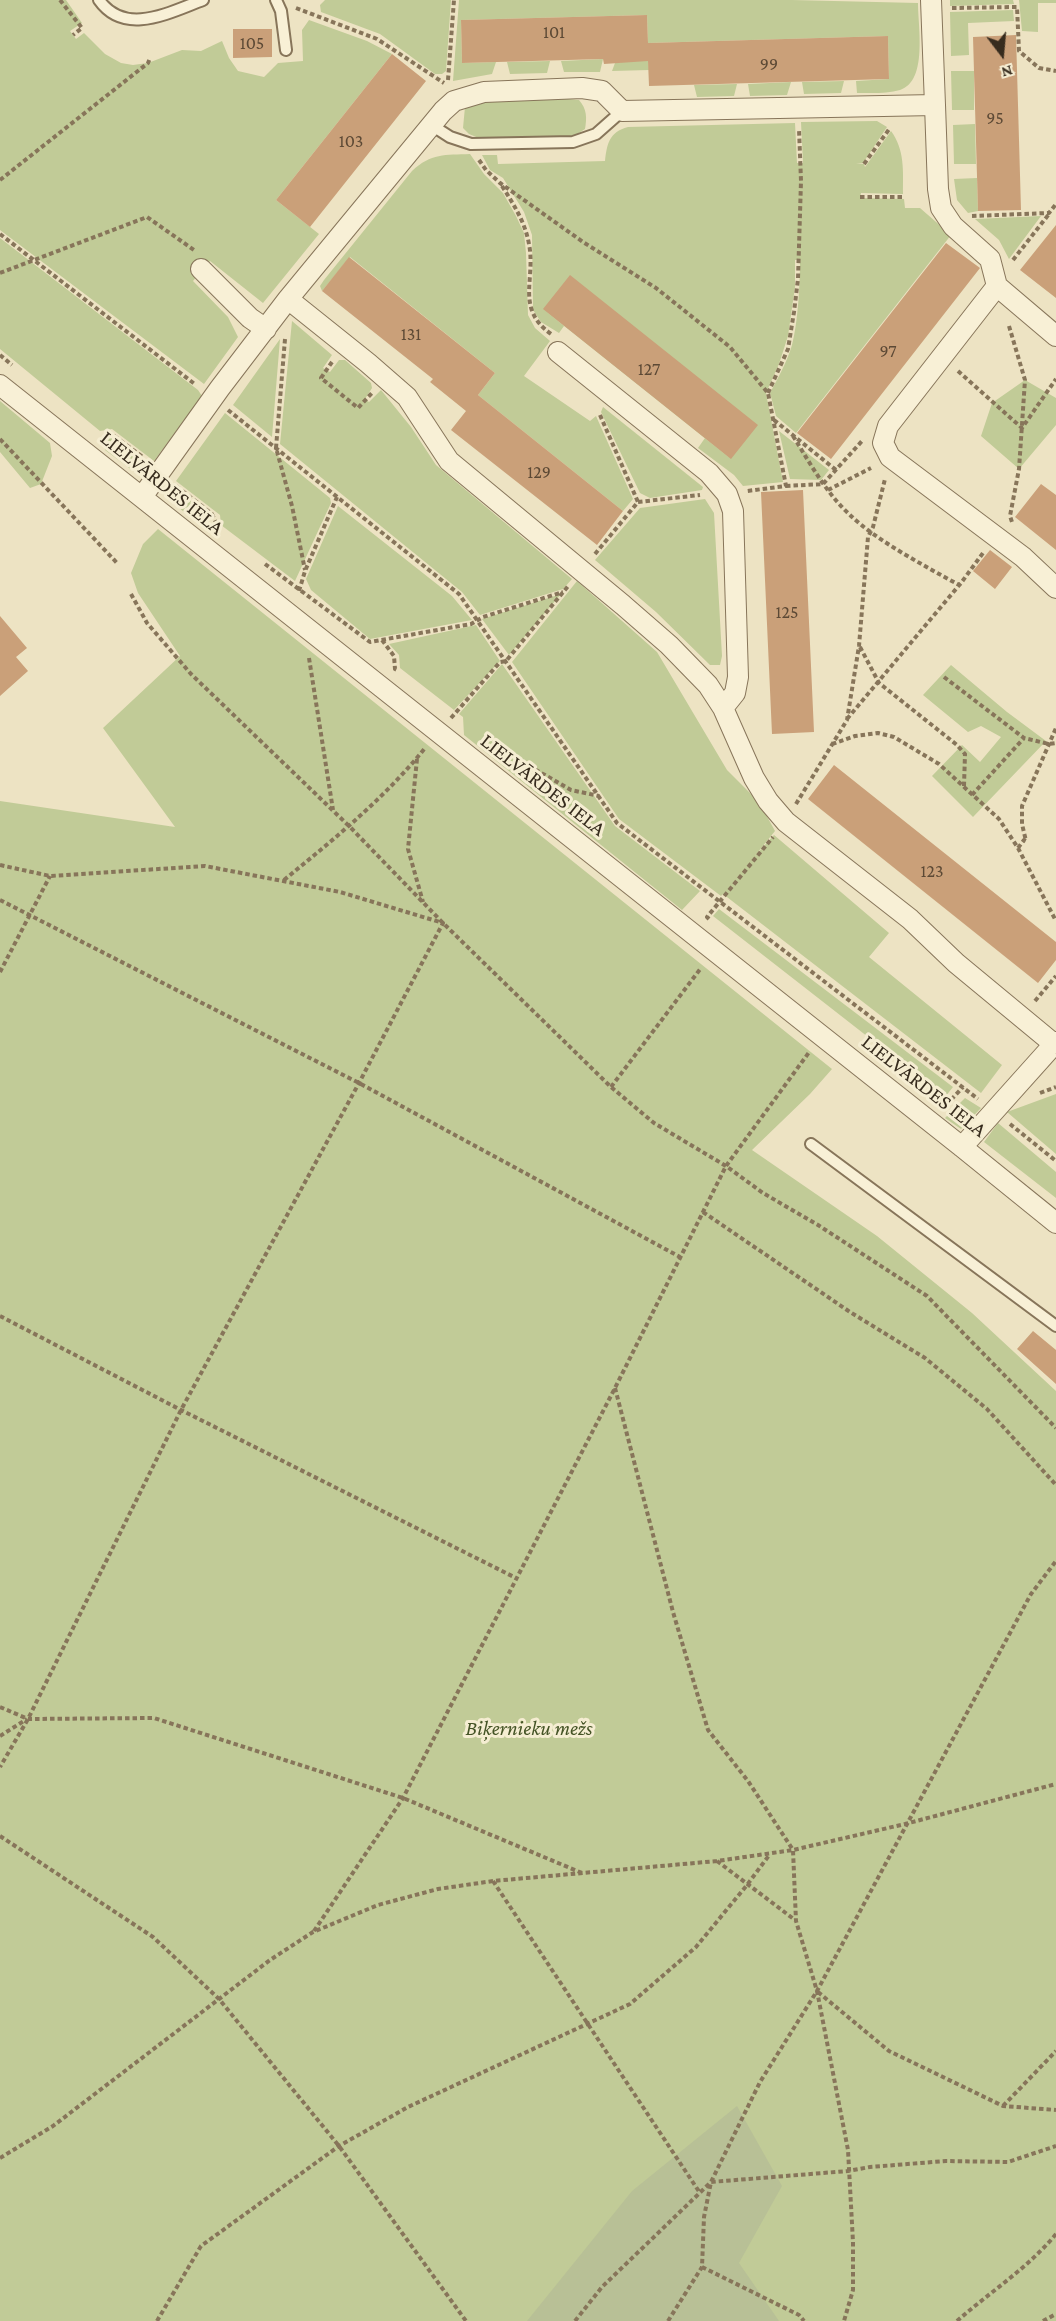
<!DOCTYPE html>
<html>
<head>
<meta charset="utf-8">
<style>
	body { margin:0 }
	#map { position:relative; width:1056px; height:2321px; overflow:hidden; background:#ede3c3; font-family:"Crimson Pro",serif }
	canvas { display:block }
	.north { position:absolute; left:972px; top:24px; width:60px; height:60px; -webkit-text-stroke:4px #f5edd2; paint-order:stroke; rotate:164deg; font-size:16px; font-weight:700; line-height:24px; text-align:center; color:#372c1e }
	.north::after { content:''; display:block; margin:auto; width:21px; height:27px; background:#372c1e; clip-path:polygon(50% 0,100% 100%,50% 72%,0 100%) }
</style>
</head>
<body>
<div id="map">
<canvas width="1056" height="2321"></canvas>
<div class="north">N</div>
</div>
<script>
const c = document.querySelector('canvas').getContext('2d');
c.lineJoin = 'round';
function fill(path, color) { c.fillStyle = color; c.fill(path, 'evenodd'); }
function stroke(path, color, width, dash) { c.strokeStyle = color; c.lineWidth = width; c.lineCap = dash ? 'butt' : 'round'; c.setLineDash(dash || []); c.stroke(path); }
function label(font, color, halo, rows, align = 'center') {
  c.font = font + ' "Crimson Pro",serif'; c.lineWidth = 6; c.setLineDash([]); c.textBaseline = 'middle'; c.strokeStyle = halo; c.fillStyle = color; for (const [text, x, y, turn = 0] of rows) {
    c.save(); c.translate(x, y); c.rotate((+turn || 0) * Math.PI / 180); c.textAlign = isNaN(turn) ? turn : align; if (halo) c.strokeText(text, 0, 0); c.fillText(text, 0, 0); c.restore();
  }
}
fill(new Path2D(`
	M0 0H66L82 23 70 31 76 39 84 33 105 54 121 63 133 65 148 63 182 50 201 51 222 41 229 58 238 71 264 77 278 63 303 61 302 30 309 20 367 41 392 54 276 200 319 234 263 303 210 261 193 281 228 317 238 337 204 384 0 230Z
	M325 0H451L446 71 442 74H435L380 34 321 12 320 5Z
	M459 0H792L918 3C918 27 928 81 900 90 887 94 871 93 857 93L856 81 889 79 888 36 648 43 647 15 461 20 462 63 496 62 492 74 453 81Z
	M950 0H1013L1014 4 950 6Z
	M1019 0H1056V3H1038V32L1022 31Z
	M1013 10 1014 21 968 23 969 55 951 56 950 12Z
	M648 58 649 70 612 71 615 63Z
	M603 59 600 72H564L561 61Z
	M550 61 547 73 510 74 507 62Z
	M951 71H974V110H952Z
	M844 81 841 93 804 94 802 82Z
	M791 82 787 95 750 96 748 84Z
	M737 84 734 96 697 97 694 85Z
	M568 99 579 100C587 109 587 118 585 129L571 138 486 141 469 134 463 128 465 107 477 101Z
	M877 121 887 127 863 163H856L864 164 865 167 891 131C905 150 903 171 903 194L861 193 860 198 904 199 905 208H920L951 235 796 433 776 416 770 393C778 378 787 362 792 345 798 322 800 284 800 260H795V287L788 336 779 364 766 393 783 482 743 486 734 475 698 448 705 438 731 459 543 309 564 326 559 333 541 322 533 310 532 235 524 212 503 178 490 170 482 155H497L498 164 605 161C607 144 609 132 628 127L795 123 797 163H803L801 122Z
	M975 124 976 164H954L953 125Z
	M470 154 484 174 503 193 516 216 524 233 526 253 528 315 535 328 550 341 524 376 590 421 596 416 633 499 623 511 478 395 495 373 350 257 322 291 320 286 324 280 412 171C431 153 445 155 470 154Z
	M977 178 978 211 968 213 957 200 954 179Z
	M1041 216 1009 259 999 240 975 219Z
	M0 238 198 390 202 396 154 461 112 429 100 431 0 349Z
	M292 321 332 355 323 368 330 372 339 360H345L371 383 372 388 365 399 369 402 381 390 411 427 436 465 572 579 563 589 480 615 462 592 280 444Z
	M280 339 272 437 233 405Z
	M1025 380 1056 398V425L1019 469 981 436 992 403Z
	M0 401 50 443 52 456 41 484 30 488 0 452Z
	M603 407 703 487 702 490 650 498 640 493 601 412Z
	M225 413 330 498 331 503 295 581 221 525 220 515 176 481Z
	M779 431 829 470 821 480 790 479Z
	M108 437H112L150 466 144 472 133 471 105 450 104 440Z
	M167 481 203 511 205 515C188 522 177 505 165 493Z
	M705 499 714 513 722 656 720 665H710L656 612 595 560 640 508Z
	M338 506 452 596 472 620 370 639 311 590 306 579Z
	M158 529 832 1069 810 1094 752 1150 877 1236 972 1313 1056 1391V2321H0V801L175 827 103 728 180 656 138 593 131 573 143 544Z
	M577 581 657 652 727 770 759 802 775 831 754 857 774 835 889 933 869 957 1002 1065 981 1093 723 894 721 896 619 819 512 662Z
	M561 594 509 655 482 619Z
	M476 625 500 661 454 710 400 668 399 655 389 644Z
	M502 664 615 826 700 891 682 910 464 735 463 717 459 714Z
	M951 665 1007 712 1046 741 973 817 932 776 962 745 980 762 1001 737 981 726 968 732 923 695Z
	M719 909 953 1087 945 1097 713 916Z
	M1056 1094V1154L1007 1112Z
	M965 1098 981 1108 961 1129 945 1118Z
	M998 1123 1056 1172V1198L984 1142Z`), '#c1cb97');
fill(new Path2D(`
	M737 2106 782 2186 739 2263 779 2321H527L632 2191Z`), '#b8c096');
fill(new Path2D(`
	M647 15 648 43 888 36 889 79 649 86 648 61 604 64 603 59 462 63 461 20Z
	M233 29H272V57L233 58Z
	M1016 35 1021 210 978 211 973 37Z
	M392 54 426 81 310 227 276 200Z
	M1056 225V298L1020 270Z
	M946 243 980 268 831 459 797 433Z
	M349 257 495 373 478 395 623 511 597 545 451 430 466 411 430 382 433 379 322 291Z
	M570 275 758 425 731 459 543 309Z
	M1041 484 1056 495V550L1015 517Z
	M803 490 814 732 772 734 761 492Z
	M990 550 1012 567 995 589 973 571Z
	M0 616 27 648 16 657 28 671 0 696Z
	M834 765 1056 942V960L1038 983 808 799Z
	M1033 1331 1056 1350V1384L1017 1349Z`), '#caa079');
const lane = new Path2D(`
	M99 0C125 37 170 12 203 0
	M276 0 281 11 286 50
	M433 126 450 137 471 144 573 142 596 134 622 111
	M811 1144 1056 1326`);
const street = new Path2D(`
	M935 105 938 189 941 208 953 226 990 259 997 286 1056 336
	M201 269 250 318 266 329
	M997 286 888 426 883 443 890 457 1023 557 1056 588
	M288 299 368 363 407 397 449 461 623 605 669 645 708 685 723 708 754 778 768 801 786 822 910 919 956 963 1054 1044
	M558 352 709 473 727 494 733 511 738 677 735 693 723 708
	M0 385 962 1147 1056 1223
	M142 497 220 388 288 299 443 111 454 101 484 92 582 88 602 91 622 111 935 105 931 0
	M962 1147 1056 1042`);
stroke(lane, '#87755a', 14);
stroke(street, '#87755a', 22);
stroke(new Path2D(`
	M60 0 82 28 73 35
	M296 8 377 39 444 83
	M952 8 1017 7 1019 51 1039 68 1056 71
	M448 80 454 0
	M479 160 486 170 500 183 583 242 656 288 730 347 768 393 786 486 747 491
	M864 164 890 128
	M0 180 148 63 150 58
	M502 186C514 205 525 222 529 244 536 280 515 308 551 334
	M860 197H904
	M972 216 1049 213 1056 204
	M0 234 196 385
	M1013 260 1049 214
	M0 273 147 217 194 250
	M1009 326 1025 380 1019 469 1010 516 1012 522
	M285 339 276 448 292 506 305 570
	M0 355 12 365
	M332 362 321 378 358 408 372 393
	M958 371 1022 428 1056 379
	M768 393 788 349 794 312 798 279 801 181 799 129
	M228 410 459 594 617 823 978 1099
	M600 415 638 502
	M774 420 836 470
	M793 436C810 463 826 493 850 515 877 541 925 566 959 585
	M0 439 118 564
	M102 439 110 433 144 458
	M176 486 212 514 219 529
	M786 486 823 484 862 441
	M828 490 871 468
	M595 554 638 502 700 495
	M265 564 370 642 471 624 483 617 563 592
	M299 591 305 571 337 497
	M131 594 147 623 191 674 350 827 443 923 611 1087 654 1123 726 1166 763 1193 818 1225 927 1296 1056 1428
	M382 640 394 656 395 669 397 670
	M860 647 879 683 957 745 965 754 964 786
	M309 658 333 810
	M944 677 1024 738 1049 744 1056 743
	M451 718 500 662 506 661 569 585
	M847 719 961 583 983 553
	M832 744 855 736 878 733 894 737 939 764 999 819 1018 848 1056 921
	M496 747 571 790 599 796
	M417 759 408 849 423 902
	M972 795 1024 738
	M796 804 847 720 859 646 868 537 873 527 885 479
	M1018 848 1024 840 1026 841 1022 824V806L1056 728
	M0 865 50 876 205 866 340 892 443 923 359 1083 181 1410 28 1719 0 1767
	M284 880C334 839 384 799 425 748
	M0 900 359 1083 680 1257
	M709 919 707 917 773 837
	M0 972 50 876
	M1035 1001 1056 976
	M611 1087 701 968
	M1040 1093 1056 1087
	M946 1105 963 1087
	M1010 1124 1056 1161
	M703 1212 850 1312 925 1358 987 1409 1056 1485
	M0 1316 181 1410 516 1578
	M615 1388 673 1612 708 1730 748 1781 793 1850 796 1921 817 1991 848 2150 853 2242V2290L844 2321
	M0 1707 28 1719 154 1718 403 1798 582 1873
	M0 1736 27 1719
	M0 1836 153 1937 219 1999 339 2146 466 2321
	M717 1861 795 1920
	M493 1881 700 2193
	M314 1931 403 1798 615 1388 726 1166 810 1051
	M818 1992 889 2051 1003 2106 1056 2110
	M1003 2106 1056 2051
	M0 2158 53 2126 270 1960 313 1932 378 1905 438 1889 493 1881 717 1861 793 1850 905 1824 1056 1784
	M702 2267 799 2315 804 2321
	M157 2321 201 2246 339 2146 408 2107 630 2004 696 1947 747 1885 770 1854
	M575 2321 602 2287 711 2182 848 2171 870 2167 946 2161 1008 2162 1056 2146
	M668 2321 702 2267 704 2217 711 2182 760 2082 817 1991 1031 1594 1056 1561
	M957 2321C990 2292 1028 2268 1056 2234
	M1043 2321 1056 2314`), '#87755a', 4, [4.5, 3]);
stroke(lane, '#f8f0d6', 10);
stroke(street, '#f8f0d6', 20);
label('18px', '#5c4935', null, [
	["101",554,32],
	["105",252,43],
	["99",769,64],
	["95",995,118],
	["103",351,141],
	["131",411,334],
	["97",888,351],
	["127",649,369],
	["129",539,472],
	["125",787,612],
	["123",932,871]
]);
label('21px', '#372c1e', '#f5edd2', [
	["LIELVĀRDES IELA",162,483,39],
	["LIELVĀRDES IELA",543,785,38],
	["LIELVĀRDES IELA",924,1086,38]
]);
label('italic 21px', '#445325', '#f5edd2', [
	["Biķernieku mežs",529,1729]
]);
</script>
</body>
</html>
